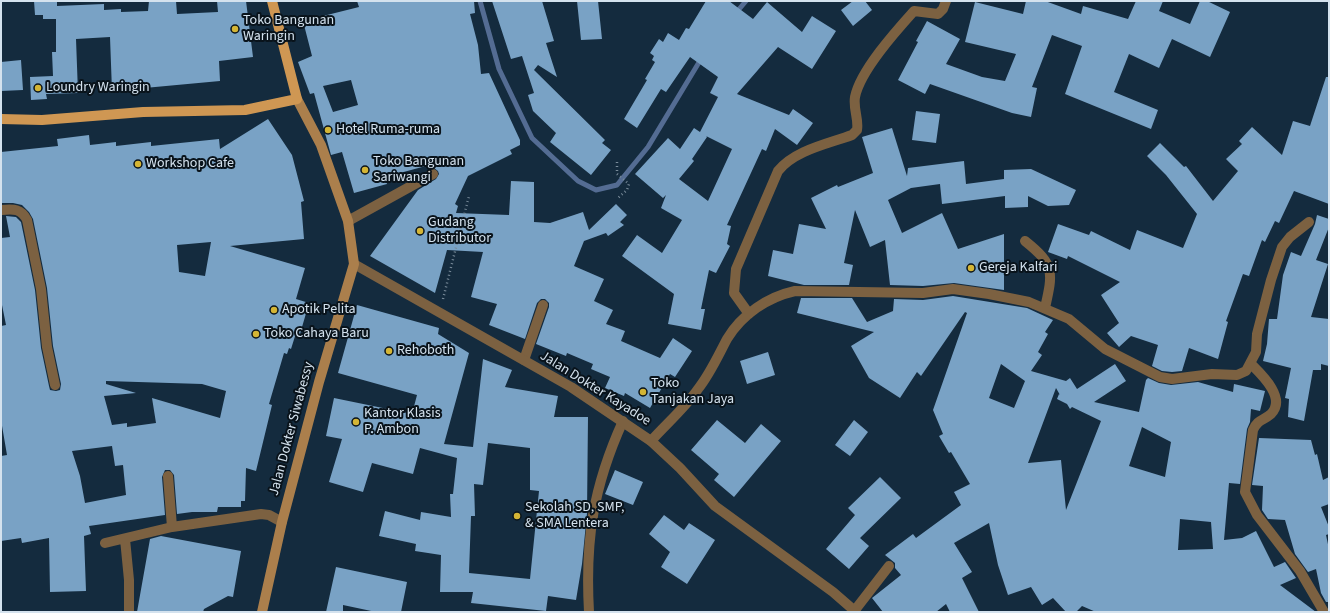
<!DOCTYPE html>
<html>
<head>
<meta charset="utf-8">
<style>
	body { margin:0 }
	#map { position:relative; width:1330px; height:613px; overflow:hidden; background:#142b3e; font-family:"Source Sans 3",sans-serif }
	canvas { display:block }
	.frame { position:absolute; inset:0; border:2px solid #d4e2ee; pointer-events:none }
</style>
</head>
<body>
<div id="map">
<canvas width="1330" height="613"></canvas>
<div class="frame"></div>
</div>
<script>
const c = document.querySelector('canvas').getContext('2d');
c.lineJoin = 'round';
function stroke(path, color, width, dash) { c.strokeStyle = color; c.lineWidth = width; c.lineCap = dash ? 'butt' : 'round'; c.setLineDash(dash || []); c.stroke(path); }
function fill(path, color) { c.fillStyle = color; c.fill(path, 'evenodd'); }
function label(font, color, halo, rows, align = 'center') {
  c.font = font + ' "Source Sans 3",sans-serif'; c.lineWidth = 4; c.setLineDash([]); c.textBaseline = 'middle'; c.strokeStyle = halo; c.fillStyle = color; for (const [text, x, y, turn = 0] of rows) {
    c.save(); c.translate(x, y); c.rotate((+turn || 0) * Math.PI / 180); c.textAlign = isNaN(turn) ? turn : align; if (halo) c.strokeText(text, 0, 0); c.fillText(text, 0, 0); c.restore();
  }
}
stroke(new Path2D(`
	M480 1 499 69 532 138 578 181 596 190 617 185 648 147 701 59
	M735 14 746 1`), '#546c93', 5);
fill(new Path2D(`
	M34 1H57V6L104 4V10L121 9V12L148 11 149 1H176L177 14 218 12 217 1H246L253 57 219 61 220 81 112 91 110 37 76 39 78 93 46 94 47 99 31 100 30 77 53 76 52 52H56V19H43V15H35Z
	M357 1H474L475 13 470 14 478 45 481 74 489 73 520 140V145L510 150 512 154 468 176 455 204 458 206 456 213 509 215 511 181 534 182V222L550 223 583 212 589 230 616 204 627 215 620 222 624 225 608 236 606 233 584 241 574 266 604 279 594 301 613 310 606 324 625 331 621 341 660 358 673 338 692 351 675 377 670 374 650 408 625 393 624 396 605 388 610 377 591 369 593 364 567 353 566 356 536 344 549 307V303L545 299H541L537 303 525 339 489 325 497 304 471 297 483 252 447 250 435 293 370 256 418 190 436 179 439 174 438 171 434 168 437 163 385 177 387 184 354 193 342 152 331 155 314 93 310 94 298 62 312 56 303 21 359 7ZM351 80 358 105 333 112 323 86Z
	M492 1H542L554 41 546 43 557 77 538 65 534 70 605 140 602 143 611 150 591 175 550 142 556 133 533 111 528 95 534 93 522 56 511 59Z
	M577 1H598L602 39 581 40Z
	M706 1H729L753 19 767 2 802 32 812 16 836 31 812 69 778 47 737 94 789 115 793 109 813 123 797 145 775 129 766 151 762 149 727 225 731 226 727 244 730 246 716 273 709 270 701 309H705L701 330 668 324 674 294 622 256 637 235 662 253 682 220 661 208 666 195 663 198 635 174 668 138 680 149 694 128 700 132 718 97 710 93 718 77 690 57 666 92 661 89 637 128 624 119 647 80 645 79 655 62 652 60 654 56 650 53 659 39 663 42 668 33 679 40 686 28 689 29ZM706 136 732 149 708 201 679 179 694 161 692 159 707 137Z
	M853 1H865L872 10 853 26 841 10Z
	M1026 1H1045L1081 14 1083 6 1128 19 1136 1H1163L1159 11 1190 24 1200 1H1207L1230 12 1210 57 1172 39 1159 68 1129 54 1114 92 1158 110 1151 129 1065 94 1082 46 1052 35 1032 87 1037 88 1031 117 1012 113 930 84 925 94 898 80 918 42 916 41 927 21 960 39 946 64 982 77 1005 81 1016 54 965 42 975 2 1023 14Z
	M21 60 23 90 1 91V62Z
	M1326 77H1329V204L1294 191 1279 223 1275 221 1265 242 1262 240 1249 276 1243 274 1226 321 1228 322 1218 359 1189 348 1182 371 1172 372 1162 371 1152 366 1158 345 1131 336 1119 347 1107 333 1119 323 1101 295 1120 282 1068 256 1067 259 1048 252 1058 224 1089 235 1091 231 1130 250 1137 230 1183 248 1197 214 1166 175 1147 156 1160 143 1184 167 1186 166 1213 201 1238 171 1226 159 1242 144 1239 141 1252 127 1282 155 1293 121 1310 126Z
	M916 111 940 114 936 143 912 140Z
	M268 119 292 155 304 201 301 202 304 239 230 246 305 268 296 299 309 303 300 334 296 333 291 349 289 348 287 354 284 353 269 404 272 405 256 471 246 468 245 501H241V507H218L217 512H192L177 514 174 475 170 470H165L162 477 165 515 89 526 91 534 84 536 86 591 50 592 49 538 22 543 21 538 1 541V456L7 455 1 420V326L6 325 1 300V238L10 237 6 216 16 217 21 222 35 290 41 348 49 386 50 390 56 391 60 390 61 384 53 346 47 288 33 219 29 212 22 205 13 203H1V152L58 146 57 139 89 135 90 145 116 142V146L151 142V146L219 139 220 149ZM211 242 205 276 179 272 177 245ZM106 381 202 384 226 391 220 418 152 398 156 423 127 427V423L112 425 104 396 136 393 106 384ZM112 446 115 466 123 465 126 495 85 503 80 476 72 451Z
	M892 128 907 176 908 168 964 161 966 184 1004 179V170L1031 169 1076 190 1069 205 1048 206 1028 196V207L1005 208V196L942 204 940 184 911 188 888 200 902 233 942 213 958 249 1004 234V290L954 283 923 286 890 285 885 240 870 247 855 210 844 263 853 265 849 285H804L768 276 773 250 793 254 799 224 826 229 811 198 837 185 838 187 873 173 862 137Z
	M1317 215 1329 219V227L1316 260 1328 264 1311 317 1329 319V366L1321 364V370H1313L1304 421 1288 417 1289 399 1285 398 1291 368 1263 361 1267 344 1269 319H1277L1283 275 1291 252 1301 256 1315 224Z
	M953 296 1027 308 1053 320 1045 332 1048 334 1038 352 1042 355 1031 371 1066 381 1070 378 1077 389 1115 364 1126 381 1094 402 1139 412 1146 380 1148 378 1159 383 1171 385 1198 382 1233 392 1234 384 1265 391 1260 411 1251 409 1250 422 1247 429 1240 484 1229 483 1224 540 1242 538 1256 531 1274 567 1285 562 1296 578 1280 585 1316 612H1096L1082 606 1076 612H1066L1053 598 1042 605 1031 587 1008 595 998 565 989 523 954 543 972 572 962 578 979 612H950L946 604 936 612H883L872 598 901 575 895 568V563L885 555 913 534 916 538 961 505 954 492 970 484 951 452 949 453 939 436 943 434 933 410 967 313 965 312 921 376 917 372 900 398 869 378 851 346 874 332 797 313 801 298H852L867 322 893 311 894 299 923 300ZM1001 364 1025 381 1014 408 989 398ZM1056 388 1060 395 1059 394 1057 399 1067 404 1070 409 1072 407 1101 421 1066 510 1061 460 1028 463ZM1142 427 1171 442 1165 477 1129 466ZM1180 519 1211 522 1213 549 1178 550Z
	M357 305 439 328 438 334 469 353 444 444 473 447 483 359 512 370 505 387 558 396 554 417H588L587 513 582 564 576 600 548 596 546 611 471 603 473 592H440L441 555 415 551 416 544 379 536 385 511 420 520 421 512 451 517 450 494H453L457 458 420 448 413 474 372 463 363 492 329 482 342 439 326 436 334 398 412 414 417 395 338 373ZM488 443 530 448V490L539 491 530 579 469 573 471 516H475L474 484 483 485Z
	M768 352 775 375 747 384 740 361Z
	M717 420 745 443 761 424 781 441 734 497 714 480 719 474 691 450Z
	M854 420 868 432 850 456 835 445Z
	M1259 438 1311 440 1315 455 1317 454 1323 480 1329 477V504L1321 507 1329 527V534L1326 535 1329 549V602H1326L1321 593 1316 569 1308 572 1295 554 1285 520 1268 519 1262 510 1263 486 1252 485Z
	M615 470 643 482 633 505 605 494Z
	M880 477 901 498 860 538 869 546 849 569 826 549 855 515 848 508Z
	M664 515 684 530 689 523 715 540 687 584 661 567 670 552 649 534Z
	M161 536 241 551 233 597 228 596 204 609 203 612H137L150 539Z
	M336 567 407 582 401 612H376L343 605V612H326Z`), '#79a2c5');
stroke(new Path2D(`
	M617 162V174L629 184 627 190 618 198
	M443 299 469 196`), '#798b9a', 2.5, [1, 3]);
stroke(new Path2D(`
	M1 210C13 209 21 208 27 220L41 289 47 347 55 385
	M348 221 433 174
	M1025 241C1055 265 1053 272 1045 308
	M749 314 734 293 736 269 778 171C795 150 828 144 852 135L857 130C859 119 853 109 855 97 860 71 896 31 914 11L938 14 943 9 946 1
	M524 360 543 305
	M1251 364C1261 374 1287 398 1271 414 1263 421 1258 419 1253 430L1245 492 1257 515 1300 571 1324 612
	M651 441C666 424 685 408 698 389 710 374 718 356 727 339 742 314 768 297 795 291L923 293 953 289 989 294 1029 302 1069 319 1105 349 1160 377 1172 379 1212 374 1237 375 1246 371 1256 352 1257 334 1271 280 1282 247 1290 237 1309 222
	M168 476 172 527
	M125 539 129 580V612
	M105 543 172 527 261 514 269 515 282 522
	M855 610 889 566
	M589 612C585 540 593 487 623 421`), '#7c6141', 10);
stroke(new Path2D(`
	M354 264 571 387 651 441 680 468 715 506 833 592 856 612`), '#7c6141', 10);
stroke(new Path2D(`
	M262 612 282 522 319 382 354 264 348 221 321 145 297 99`), '#ab7f4c', 10);
stroke(new Path2D(`
	M1 119 42 120 143 112 245 110 297 99 272 1`), '#cf9753', 10);
for (const [x, y, r, color] of [
	[235,29,4,"#d4b535"],
	[38,88,4,"#d4b535"],
	[328,130,4,"#d4b535"],
	[138,164,4,"#d4b535"],
	[365,170,4,"#d4b535"],
	[420,231,4,"#d4b535"],
	[971,268,4,"#d4b535"],
	[274,310,4,"#d4b535"],
	[256,334,4,"#d4b535"],
	[389,351,4,"#d4b535"],
	[643,392,4,"#d4b535"],
	[356,422,4,"#d4b535"],
	[517,516,4,"#d4b535"]
]) { const dot = new Path2D(); dot.arc(x, y, r, 0, 2 * Math.PI); c.fillStyle = color; c.fill(dot); stroke(dot, '#09131b', 1.5); }
label('14px', '#d4e2ee', '#09131b', [
	["Toko Bangunan",243,21],
	["Waringin",243,37],
	["Loundry Waringin",46,88],
	["Hotel Ruma-ruma",336,130],
	["Toko Bangunan",373,162],
	["Sariwangi",373,178],
	["Workshop Cafe",146,164],
	["Gudang",428,223],
	["Distributor",428,239],
	["Gereja Kalfari",979,268],
	["Apotik Pelita",282,310],
	["Toko Cahaya Baru",264,334],
	["Rehoboth",397,351],
	["Toko",651,384],
	["Tanjakan Jaya",651,400],
	["Kantor Klasis",364,414],
	["P. Ambon",364,430],
	["Sekolah SD, SMP,",525,508],
	["& SMA Lentera",525,524]
], 'left');
label('14px', '#d4e2ee', '#09131b', [
	["Jalan Dokter Kayadoe",595,389,32],
	["Jalan Dokter Siwabessy",292,429,-75]
]);
</script>
</body>
</html>
